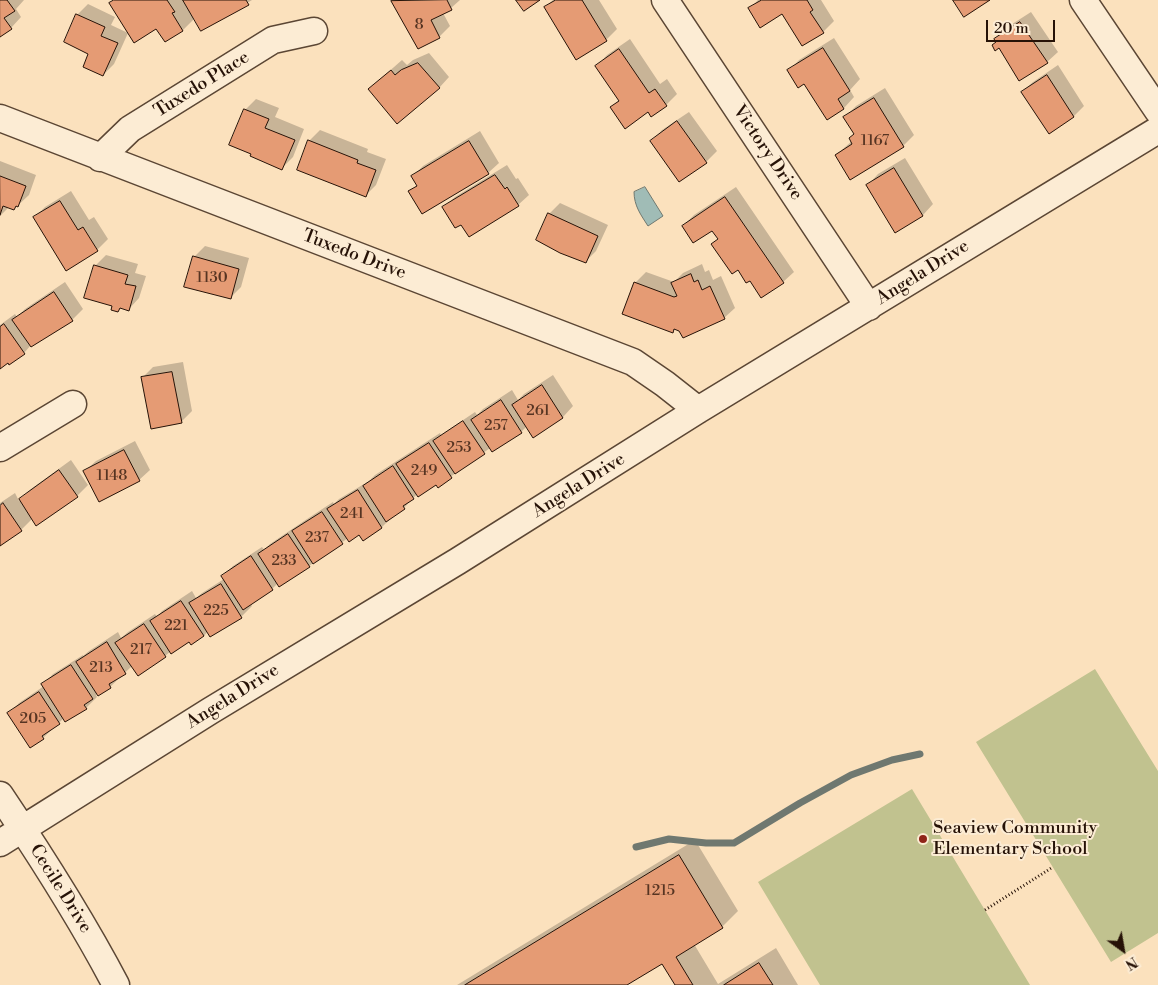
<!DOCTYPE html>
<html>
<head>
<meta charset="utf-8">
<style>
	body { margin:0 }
	#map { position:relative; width:1158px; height:985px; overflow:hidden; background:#fbe1bd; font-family:"Libre Bodoni",serif }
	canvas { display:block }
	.north { position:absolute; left:1098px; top:925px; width:50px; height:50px; -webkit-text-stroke:4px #fcecd4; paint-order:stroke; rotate:148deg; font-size:14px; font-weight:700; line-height:20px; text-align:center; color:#261207 }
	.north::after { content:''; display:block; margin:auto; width:18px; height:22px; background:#261207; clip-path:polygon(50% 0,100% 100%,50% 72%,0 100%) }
	.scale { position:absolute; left:986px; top:20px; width:69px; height:22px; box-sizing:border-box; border:2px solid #261207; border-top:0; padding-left:6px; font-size:15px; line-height:18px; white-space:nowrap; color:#261207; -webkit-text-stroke:4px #fcecd4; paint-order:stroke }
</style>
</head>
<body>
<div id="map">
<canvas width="1158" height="985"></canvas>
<div class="north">N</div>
<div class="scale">20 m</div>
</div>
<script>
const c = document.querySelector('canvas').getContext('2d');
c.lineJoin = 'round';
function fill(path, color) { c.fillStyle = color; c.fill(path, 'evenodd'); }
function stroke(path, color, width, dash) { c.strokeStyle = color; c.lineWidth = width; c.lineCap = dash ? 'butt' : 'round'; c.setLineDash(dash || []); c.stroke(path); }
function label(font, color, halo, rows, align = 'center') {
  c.font = font + ' "Libre Bodoni",serif'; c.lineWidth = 4; c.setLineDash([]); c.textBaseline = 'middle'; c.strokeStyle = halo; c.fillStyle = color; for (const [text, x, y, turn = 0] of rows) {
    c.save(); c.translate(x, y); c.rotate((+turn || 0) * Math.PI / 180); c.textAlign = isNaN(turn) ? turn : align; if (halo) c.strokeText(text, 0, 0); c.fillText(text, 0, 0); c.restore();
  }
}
fill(new Path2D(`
	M1095 669 1158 771V933L1111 962 976 742Z
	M912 789 1030 985H820L758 882Z`), '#c1c28f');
const water = new Path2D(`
	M645 187 663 216 648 226C641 215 634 206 634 192Z`);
fill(water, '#a0bcb6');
stroke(water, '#6f7870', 1);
fill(new Path2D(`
	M0 0H24L16 9 21 17 11 28 0 35Z
	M114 0H252L225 17 195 18 183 30 165 41 157 27Z
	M394 0H460L451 8 443 13 450 26 439 37 407 30Z
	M553 0H599L617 29 606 40 576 58 545 8Z
	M758 0H821L834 21 823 32 782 12 750 9Z
	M88 4 115 17 111 25 128 33 114 64 103 75 90 53 77 15Z
	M1031 12 1058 52 1047 62 993 45 997 41 995 39 1006 28Z
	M834 38 860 79 850 90 854 97 844 108 827 118 804 82 789 71 799 60Z
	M630 39 660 84 667 79 677 94 666 105 652 115 648 110 611 107 620 99 597 66 607 55Z
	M429 53 449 77 439 88 369 89 402 60 407 65 413 60Z
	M1058 65 1084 106 1074 116 1049 132 1022 92 1033 82Z
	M885 88 914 135 903 146 836 155 852 141 855 133 845 117 856 106Z
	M256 99 279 108 275 117 304 129 293 157 282 168 245 110Z
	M689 112 717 151 706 162 652 141 662 130Z
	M320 130 368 149 367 152 386 159 376 185 365 196 309 141Z
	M480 131 499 163 488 173 410 192 417 185 412 177 423 166Z
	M905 158 933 204 923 215 896 231 868 185 878 174Z
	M0 161 36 175 29 195 14 209 9 207 0 216Z
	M507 165 516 179 518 178 529 195 518 205 444 207 455 197Z
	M736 187 794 272 783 282 750 279 713 244 719 238 713 229 683 226 694 215Z
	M71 191 89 220 94 217 108 239 97 250 35 217 45 207Z
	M560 203 608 225 596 251 586 261 549 214Z
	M205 246 249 258 241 287 230 298 194 257Z
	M106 255 138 264 135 273 146 276 139 298 129 309 121 307 118 311 95 266Z
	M702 264 705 272 709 270 713 280 721 276 735 308 724 318 680 330 676 328 673 331 635 283 646 272 674 282 683 273Z
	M65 282 83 309 72 320 31 345 24 353 0 368V325L15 314 17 317 25 309Z
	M183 362 192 411 181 422 142 378 153 367Z
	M553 375 573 406 563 417 534 436 527 426 521 432 492 451 490 448 438 486 437 484 417 494 404 508 393 516 382 527 363 540 359 534 348 538 309 566 278 583 272 589 250 603 252 606 241 617 211 636 208 631 204 636 190 640 171 651 165 656 132 666 110 687 98 693 96 695 97 697 86 708 66 721 64 718 43 738 30 746 9 714 19 703 44 686 43 685 53 674 83 655V656L89 651 118 632 121 638 128 632 155 614 157 617 162 611 192 591 196 598 202 593 224 579 223 576 233 566 262 547 264 550 270 544 304 521 333 502 334 504 339 499 369 481 375 475 440 433 441 435 475 412 477 415 483 409 512 390 518 400 524 394Z
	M135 441 150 470 139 480 85 471 96 461Z
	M71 460 88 485 77 496 33 518 21 530 0 544V503L15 493 19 501 31 489Z
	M695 840 738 911 722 927 694 944 718 984 776 948 798 985H677L663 962 625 985H457Z`), '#0003');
stroke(new Path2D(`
	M636 847 669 839 706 843H734L800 803 851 775 892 760 920 754`), '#6f7870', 7);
const building = new Path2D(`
	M0 0H7L15 11 4 18 12 29 0 37Z
	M114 0H167L175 12 172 13 183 31 165 42 156 29 134 43 109 3Z
	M183 0H246L249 5 201 31Z
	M447 0 452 10 431 20 440 38 418 49 391 1Z
	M516 0H540L524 11Z
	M556 0H582L607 41 576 60 544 7Z
	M762 0H807L813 10 810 12 824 33 802 46 782 14 760 28 748 8Z
	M953 0H990L964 17Z
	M76 14 105 27 101 36 118 43 103 76 83 67 88 54 64 42Z
	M1020 22 1048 63 1019 81 999 48 995 51 992 45 996 42 994 39Z
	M823 48 850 91 838 99 844 109 827 120 804 84 798 88 787 70Z
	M619 49 649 93 655 89 667 106 651 117 648 112 625 129 610 107 619 101 595 66Z
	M418 63 440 88 397 124 368 89 391 70 395 75 401 70Z
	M1047 75 1074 117 1049 134 1021 92Z
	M874 98 904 147 850 180 835 155 852 144 849 138 854 134 843 117Z
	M244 109 269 119 265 128 295 140 282 170 250 156 251 154 229 145Z
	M677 121 707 163 679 182 650 141Z
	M308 140 358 160 357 163 376 170 366 197 297 170Z
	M469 141 489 174 422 214 408 191 417 186 411 176Z
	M894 168 923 216 895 233 866 185Z
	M495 175 505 189 507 187 519 206 469 237 461 225 455 228 442 207Z
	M0 176 26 186 18 207 16 206 14 210 3 206 0 215Z
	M725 197 784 283 761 298 750 281 746 283 738 270 732 274 711 244 718 239 712 231 693 243 682 226Z
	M60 201 78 230 83 227 98 251 66 271 33 217Z
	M548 213 598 236 586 263 560 253 536 240Z
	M193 256 239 269 231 299 184 287Z
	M94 265 128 275 125 284 136 286 129 311 120 308 118 312 111 310 112 306 84 298Z
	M691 274 694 282 698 280 702 290 710 286 725 319 683 338 679 331 674 329 673 333 622 314 634 282 674 297 677 296 671 283Z
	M54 292 73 321 31 347 12 320Z
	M4 324 25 354 9 365 8 363 0 369V327Z
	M172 372 182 423 151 429 141 377Z
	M542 385 563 418 533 438 512 405Z
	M501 400 522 433 492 452 471 420Z
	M463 421 485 454 455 474 433 441Z
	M429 443 452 478 438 488 436 485 418 497 396 464Z
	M124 450 140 481 99 502 83 471Z
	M393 466 414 499 403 506 405 509 386 522 363 486Z
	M59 470 78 497 36 526 19 499Z
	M358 490 382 528 363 541 359 535 349 542 327 509Z
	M3 503 22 531 0 546V506Z
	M322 512 343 544 313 564 292 531Z
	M288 534 310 567 279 587 258 554Z
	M251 556 273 590 243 610 221 576Z
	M221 584 242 618 210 637 189 603Z
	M181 601 204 636 191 645 189 642 171 654 150 621Z
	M144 624 166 657 138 676 115 643Z
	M107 642 126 674 109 684 111 688 98 696 76 662Z
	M71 665 93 699 84 705 87 709 65 722 41 684Z
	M39 692 60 724 42 736 44 739 30 748 7 713Z
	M679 855 723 928 676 957 693 985H675L662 964 627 985H465Z
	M759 963 773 985H724Z`);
fill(building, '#e59b74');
stroke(building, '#261207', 1);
const minor = new Path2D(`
	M665 0 869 307
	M1083 0 1158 111
	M0 118 633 362 665 384 698 410
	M100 158 130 129 273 40 314 31
	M0 448 73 404
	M0 795C41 856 82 920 116 985
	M0 843 210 711 458 561 698 410 1158 130`);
stroke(minor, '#5b4634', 29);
stroke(new Path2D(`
	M985 910 1053 867`), '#261207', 3, [1, 2.5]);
stroke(minor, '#fcecd4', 26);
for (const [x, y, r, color] of [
	[923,839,5,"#8f2418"]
]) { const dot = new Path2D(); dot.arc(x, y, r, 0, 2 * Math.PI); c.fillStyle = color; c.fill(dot); stroke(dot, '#fcecd4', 2); }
label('15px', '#563422', null, [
	["8",419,25],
	["1167",875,141],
	["1130",212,278],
	["261",538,411],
	["257",496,426],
	["253",459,448],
	["249",424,471],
	["1148",112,476],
	["241",352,514],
	["237",317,538],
	["233",284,561],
	["225",216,611],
	["221",176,626],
	["217",141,650],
	["213",101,668],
	["205",33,719],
	["1215",660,891]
]);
label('18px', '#261207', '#fcecd4', [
	["Tuxedo Place",202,85,-32],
	["Victory Drive",767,153,56],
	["Tuxedo Drive",354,255,21],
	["Angela Drive",923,273,-32],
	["Angela Drive",579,486,-32],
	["Angela Drive",233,697,-32],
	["Cecile Drive",60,889,58]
]);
label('18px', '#261207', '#fcecd4', [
	["Seaview Community",933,829],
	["Elementary School",933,850]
], 'left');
</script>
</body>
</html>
